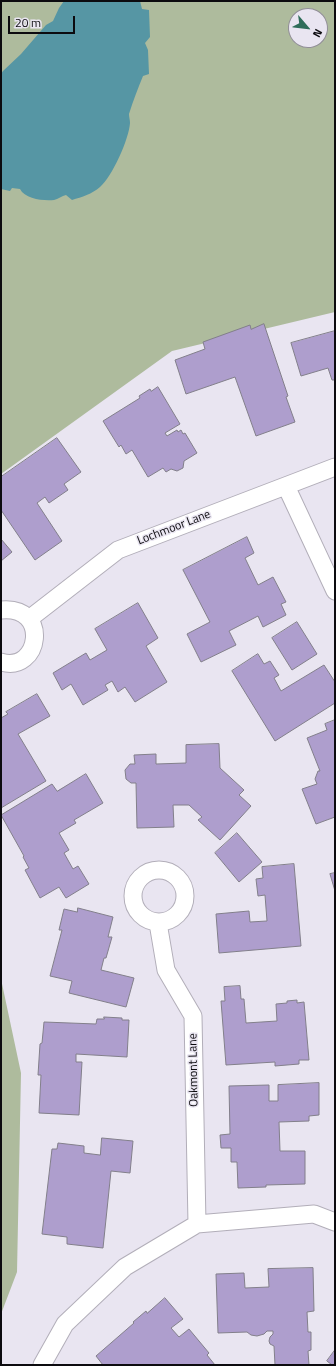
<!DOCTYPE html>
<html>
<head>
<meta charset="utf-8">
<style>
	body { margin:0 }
	#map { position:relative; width:336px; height:1366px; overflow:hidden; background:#e9e5f1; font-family:"Titillium Web",sans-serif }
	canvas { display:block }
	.frame { position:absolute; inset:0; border:2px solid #0c0b0f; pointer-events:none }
	.north { position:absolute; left:288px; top:8px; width:40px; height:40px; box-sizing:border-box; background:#e9e5f1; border:1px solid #918e97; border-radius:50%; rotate:118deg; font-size:11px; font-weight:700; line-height:16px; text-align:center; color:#0c0b0f }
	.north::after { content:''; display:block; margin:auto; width:14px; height:18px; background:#2f6d5a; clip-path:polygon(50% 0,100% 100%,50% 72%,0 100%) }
	.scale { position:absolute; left:8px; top:16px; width:67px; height:18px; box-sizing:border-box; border:2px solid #0c0b0f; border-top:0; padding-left:5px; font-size:12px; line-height:14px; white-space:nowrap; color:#0c0b0f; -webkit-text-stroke:3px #e9e5f1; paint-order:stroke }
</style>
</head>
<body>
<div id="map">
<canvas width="336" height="1366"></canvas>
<div class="frame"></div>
<div class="north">N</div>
<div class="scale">20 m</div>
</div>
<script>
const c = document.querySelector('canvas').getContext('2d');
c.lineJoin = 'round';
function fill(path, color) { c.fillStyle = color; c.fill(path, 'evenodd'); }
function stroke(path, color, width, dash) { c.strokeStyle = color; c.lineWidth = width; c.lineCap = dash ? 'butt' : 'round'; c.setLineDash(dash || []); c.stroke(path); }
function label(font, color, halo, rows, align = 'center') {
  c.font = font + ' "Titillium Web",sans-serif'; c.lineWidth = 3; c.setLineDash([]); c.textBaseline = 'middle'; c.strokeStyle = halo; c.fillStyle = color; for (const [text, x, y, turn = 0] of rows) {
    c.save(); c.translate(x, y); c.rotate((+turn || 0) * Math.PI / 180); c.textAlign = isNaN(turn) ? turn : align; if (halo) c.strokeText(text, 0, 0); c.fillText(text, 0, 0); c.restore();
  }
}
fill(new Path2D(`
	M1 1H335V312L172 351 1 474ZM296 16H320V40H296Z
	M1 979 21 1073 17 1272 1 1314Z`), '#aebb9d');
fill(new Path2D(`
	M64 1H140L142 9 149 10 150 37 145 43 148 50 149 74 143 76C138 88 133 101 129 114 129 117 130 120 130 123 129 139 112 177 100 187 92 194 82 197 72 200L66 195C62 196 58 199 54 200 43 201 25 199 20 189L12 188 10 191 1 189V74L3 71 21 54 46 25 53 21 59 8Z`), '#5696a4');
const building = new Path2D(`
	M264 324 288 396 286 397 295 422 256 436 235 377 186 394 175 360 205 349 203 342 250 325 251 329Z
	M335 331V380H332L328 368 301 376 291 343Z
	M158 387 180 424 165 433 167 436 177 430 178 432 181 430 183 434 185 433 197 453 184 461 183 468 177 471 171 469 166 472 163 468 148 477 132 450 126 454 121 445 119 447 103 421 140 398 139 396 150 389 151 391Z
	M57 438 81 472 64 484 68 490 49 503 45 497 37 503 62 541 35 560 1 510V477Z
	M247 537 254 553 245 558 258 585 273 577 286 602 281 604 286 615 263 627 258 616 229 631 236 645 201 662 187 634 210 622 183 570Z
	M1 539 12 552 1 561Z
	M138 603 158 638 146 646 167 682 135 702 125 687 118 692 112 681 105 685 108 690 83 705 71 684 62 690 53 673 86 653 90 660 107 650 95 629Z
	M297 622 317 654 292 670 272 638Z
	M258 654 264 664 270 661 279 675 274 678 281 691 324 665 335 682V703L275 741 232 671Z
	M37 694 50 716 18 734 46 781 1 808V718L8 714 6 712Z
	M335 720V817L316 824 302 789 317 784 315 779 318 771H320L307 738 327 730 325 724Z
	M219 744 220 768 244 790 239 795 251 806 220 840 198 820 202 817 189 805H173L174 827 137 828 136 783H131L126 779 125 770 130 764H135L134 755 156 754V764L186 763V745Z
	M86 774 103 803 74 820 76 823 59 833 69 850 64 853 73 869 78 866 89 884 66 898 59 887 40 898 25 870 29 868 23 857 24 856 1 815 52 784 57 791Z
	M237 833 262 862 239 882 215 853Z
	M294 864 301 946 219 953 216 914 249 911 250 922 267 921 265 895 258 896 256 879 263 878 262 867Z
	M335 873V891L330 874Z
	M78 908 113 917 108 937H112L106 958H104L101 970 134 978 126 1007 69 993 72 981 50 976 62 930H59L64 909 77 912Z
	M240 986 241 999H244L246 1023 277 1021 276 1004 287 1003V1001L297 1000V1003L304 1002 309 1060H299V1064L275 1066V1062L226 1065 221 1001H225L224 987Z
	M104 1017 122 1018V1020H129L127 1057 76 1054V1062H82L79 1115 39 1113 41 1075H38L40 1044 42 1043 44 1022 96 1024 97 1019H104Z
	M319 1083V1115L309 1116V1121L279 1122 280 1151H305V1184L266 1185V1187L238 1188 237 1162H231V1148H221L220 1135 230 1134 229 1086 269 1085V1101H278V1085Z
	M102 1138 133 1141 130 1173 111 1171 103 1248 67 1244V1237L42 1234 52 1149H57L58 1143 84 1146V1153L100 1155Z
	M313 1268 314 1311 307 1312 308 1332H311V1350L308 1351 309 1365H275L274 1346 270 1344 269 1341 270 1337 273 1334V1331H267L264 1334 257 1336 251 1335 247 1332 218 1333 216 1274 244 1273 245 1288 269 1287 268 1269Z
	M165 1298 183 1319 171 1328 179 1337 189 1329 209 1353 207 1355 215 1365H103L96 1356 134 1323 133 1322 146 1311 147 1313Z
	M335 1350V1365H332L327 1361Z`);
fill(building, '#ae9ecd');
stroke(building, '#827f8a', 1);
const minor = new Path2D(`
	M286 486 335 591
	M1 610C51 605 40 674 1 662
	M29 619 118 550 335 467
	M133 896a26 26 0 1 1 52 0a26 26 0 1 1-52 0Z
	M158 923 166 970 193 1016 197 1224
	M42 1365 65 1324 125 1267 197 1224 314 1214 335 1222`);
stroke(minor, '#b2aeb9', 19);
stroke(minor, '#fff', 17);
label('12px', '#0c0b0f', '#e9e5f1', [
	["Lochmoor Lane",174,528,-21],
	["Oakmont Lane",194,1070,-91]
]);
</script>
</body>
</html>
